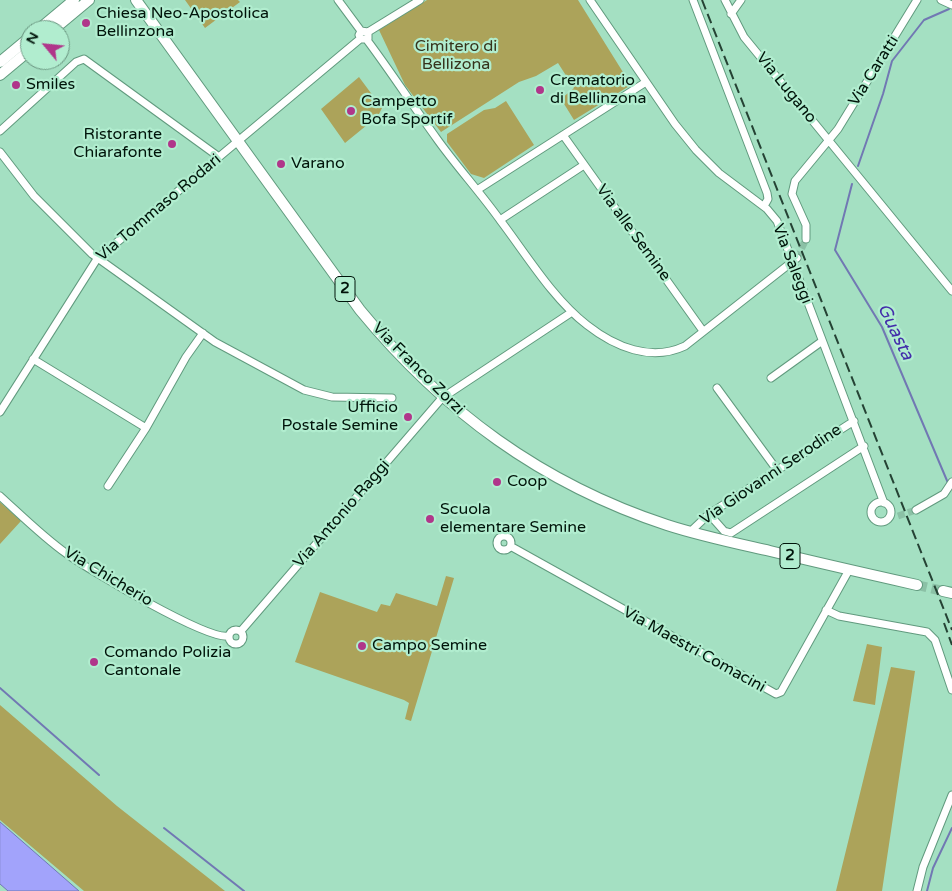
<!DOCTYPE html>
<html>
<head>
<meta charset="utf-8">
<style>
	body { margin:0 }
	#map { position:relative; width:952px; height:891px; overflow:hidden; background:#a4e0c2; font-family:"Varela Round",sans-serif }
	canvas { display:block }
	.north { position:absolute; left:20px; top:20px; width:50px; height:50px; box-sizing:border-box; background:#b1edcf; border:1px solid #6a9680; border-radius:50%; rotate:298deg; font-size:14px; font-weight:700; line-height:20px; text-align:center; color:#00140a }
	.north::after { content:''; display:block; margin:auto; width:18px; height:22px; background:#b0368a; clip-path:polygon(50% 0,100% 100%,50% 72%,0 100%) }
</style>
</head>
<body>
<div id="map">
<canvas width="952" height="891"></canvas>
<div class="north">N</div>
</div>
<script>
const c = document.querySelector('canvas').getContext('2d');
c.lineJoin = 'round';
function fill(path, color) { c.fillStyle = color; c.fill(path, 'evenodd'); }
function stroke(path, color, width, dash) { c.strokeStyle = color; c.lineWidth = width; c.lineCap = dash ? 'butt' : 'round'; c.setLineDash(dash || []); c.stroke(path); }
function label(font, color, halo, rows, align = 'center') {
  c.font = font + ' "Varela Round",sans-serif'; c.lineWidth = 4.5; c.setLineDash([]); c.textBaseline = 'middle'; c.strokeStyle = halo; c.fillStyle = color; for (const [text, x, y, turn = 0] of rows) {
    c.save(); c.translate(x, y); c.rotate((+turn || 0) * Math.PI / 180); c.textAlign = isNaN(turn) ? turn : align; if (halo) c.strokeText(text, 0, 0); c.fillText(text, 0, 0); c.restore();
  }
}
fill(new Path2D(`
	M185 0H238L240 2 205 28Z
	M427 0H578L631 85 574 120 561 99 574 88 558 63 536 76 519 82 441 132 405 85 379 30Z
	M359 77 382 108 378 116 345 143 321 109Z
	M506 101 534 145 484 178 471 174 447 142V134L484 110 495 108Z
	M0 502 21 521 0 544Z
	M446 576 454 578 411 721 405 719 409 703 404 700 295 662 320 592 377 612 381 604 390 606 396 593 437 606Z
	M867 644 882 647 875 705 853 701Z
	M891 667 915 671 882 891H836Z
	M0 705 117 806 225 891H84L0 820Z`), '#aca35a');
const water = new Path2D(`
	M0 822 79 891H8L0 884Z`);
fill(water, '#a2a3fb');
stroke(water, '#7178b3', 1);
stroke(new Path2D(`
	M858 166 883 94 892 61 924 20 949 9
	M852 184 835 250 882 327 948 483
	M0 688 99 775
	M164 828 244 891
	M927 891 933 868 952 828`), '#7178b3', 2);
stroke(new Path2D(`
	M797 258 806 239
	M898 516 916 510`), '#8bc1a6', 7, [7, 3.5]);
stroke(new Path2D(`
	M917 585 943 591`), '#8bc1a6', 10, [10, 5]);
const street = new Path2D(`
	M338 0 361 31
	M590 0 675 124 696 150 719 173 767 209 777 221 884 503
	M693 0 767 193 768 199 764 206
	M725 0 744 37 952 291
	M941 0 952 5
	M731 14 741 0
	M368 32V39H361L359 35 361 31 368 32 420 0
	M367 40C391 72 413 106 437 139 457 167 480 192 500 220 526 254 553 299 587 325 615 347 651 362 685 346L797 258
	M0 131 76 62 84 59 219 157
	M563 135 703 331
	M0 152 34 196 92 254 215 342 304 390 332 397 392 398
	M477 190 646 82
	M500 220 584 165
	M806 239V225L792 194 795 181 838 129 917 0
	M33 359 146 428
	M771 378 821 342
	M717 388 777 470
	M0 412 97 259 360 39
	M108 486 146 428 186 357 203 333
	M0 496C22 516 43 537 67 554 89 570 208 641 229 636
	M871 512a10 10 0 1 1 20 0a10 10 0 1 1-20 0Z
	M916 510 944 494 952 482
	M709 514 724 531 731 533 864 446
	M690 532 709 514 854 421
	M497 543a7 7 0 1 1 14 0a7 7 0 1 1-14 0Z
	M512 547 776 694 781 692 849 570
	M826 610 839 616 927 632 935 640 952 690
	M229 637a7 7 0 1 1 14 0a7 7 0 1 1-14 0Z
	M241 631 442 398 572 312
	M917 891 923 867 952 795`);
const primary = new Path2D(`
	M136 0 360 310C443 411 542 484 667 525 701 536 735 543 770 551 819 563 868 574 917 585
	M38 30 74 0
	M53 30 89 0
	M0 62 30 37
	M0 75 30 50
	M943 591 952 593`);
stroke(street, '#619a7e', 9);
stroke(primary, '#619a7e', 12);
stroke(street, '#fff', 7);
stroke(primary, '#fff', 10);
stroke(new Path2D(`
	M702 0 952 630
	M944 623 952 645`), '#254234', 2, [10, 5]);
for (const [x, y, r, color] of [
	[86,23,5,"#b0368a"],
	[16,85,5,"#b0368a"],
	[540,90,5,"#b0368a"],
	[351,111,5,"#b0368a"],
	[172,144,5,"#b0368a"],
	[281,164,5,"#b0368a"],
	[408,417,5,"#b0368a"],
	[497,482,5,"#b0368a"],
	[430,519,5,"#b0368a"],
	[362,646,5,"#b0368a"],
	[94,662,5,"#b0368a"]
]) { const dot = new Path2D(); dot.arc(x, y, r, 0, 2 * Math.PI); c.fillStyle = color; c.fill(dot); stroke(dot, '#b1edcf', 2); }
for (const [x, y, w] of [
	[345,289,20],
	[790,556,20]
]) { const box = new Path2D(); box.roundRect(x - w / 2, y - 12.5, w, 25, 4); c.fillStyle = '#b1edcf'; c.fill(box); stroke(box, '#00140a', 1); }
label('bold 15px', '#00140a', null, [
	["2",345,289],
	["2",790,556]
]);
label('16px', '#00140a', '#b1edcf', [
	["Chiesa Neo-Apostolica",96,14],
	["Bellinzona",96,32],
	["Crematorio",550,81],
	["di Bellinzona",550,99],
	["Smiles",26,85],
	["Campetto",361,102],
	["Bofa Sportif",361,120],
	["Ristorante",162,135,"right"],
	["Chiarafonte",162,153,"right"],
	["Varano",291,164],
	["Ufficio",398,408,"right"],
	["Postale Semine",398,426,"right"],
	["Coop",507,482],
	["Scuola",440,510],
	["elementare Semine",440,528],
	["Campo Semine",372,646],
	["Comando Polizia",104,653],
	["Cantonale",104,671]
], 'left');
label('16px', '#36331c', '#b1edcf', [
	["Cimitero di",456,47],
	["Bellizona",456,65]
]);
label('16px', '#00140a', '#b1edcf', [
	["Via Caratti",874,71,-58],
	["Via Lugano",786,88,51],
	["Via Tommaso Rodari",159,208,-40],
	["Via alle Semine",633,233,54],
	["Via Saleggi",792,264,69],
	["Via Franco Zorzi",418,369,45],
	["Via Giovanni Serodine",771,475,-34],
	["Via Antonio Raggi",342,514,-49],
	["Via Chicherio",108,577,31],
	["Via Maestri Comacini",694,650,29]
]);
label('italic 18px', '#432daa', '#b1edcf', [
	["Guasta",895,332,64]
]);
</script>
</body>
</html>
